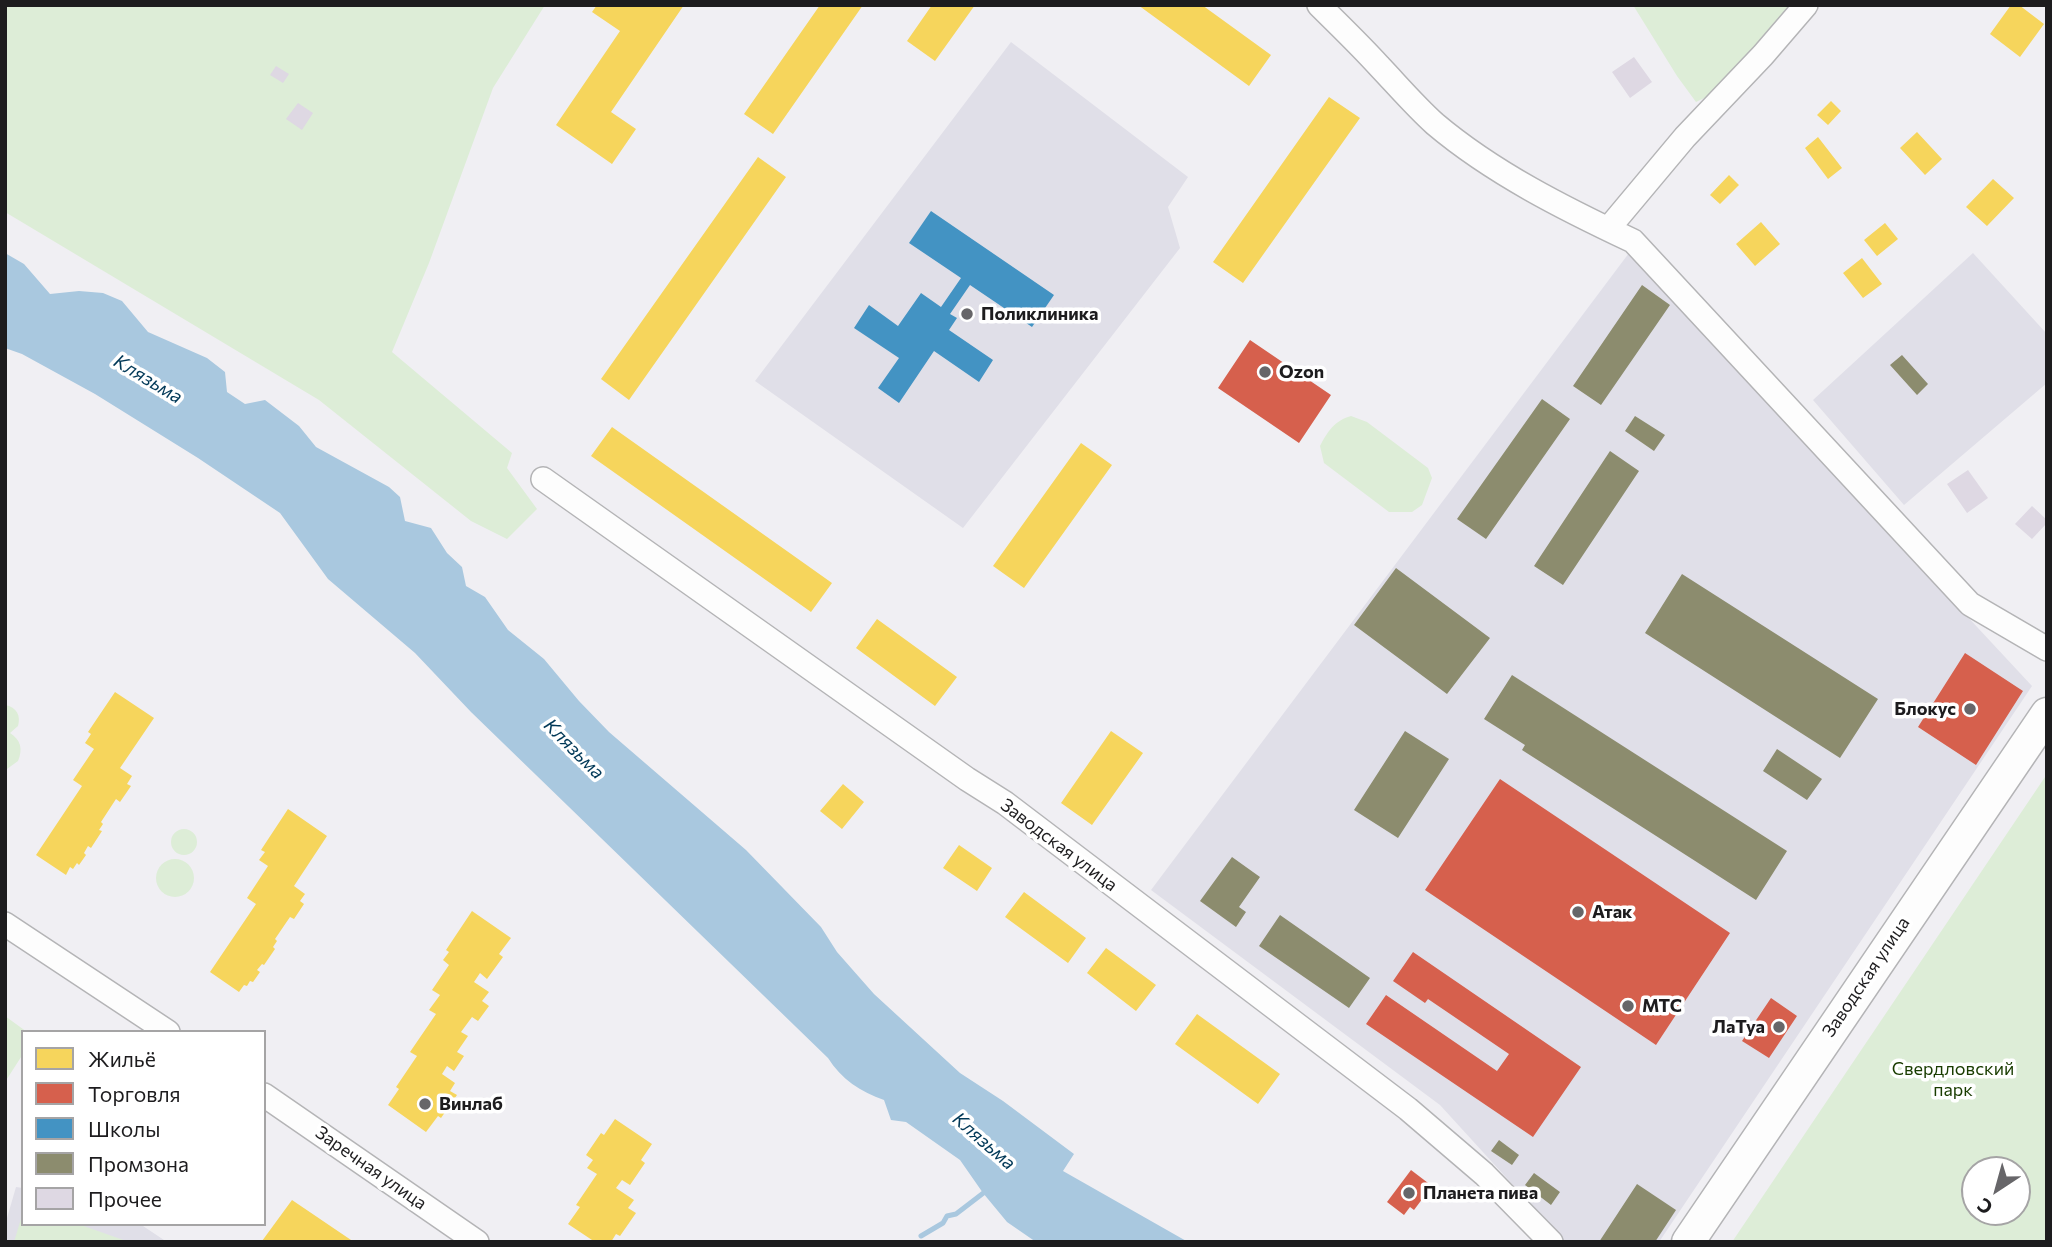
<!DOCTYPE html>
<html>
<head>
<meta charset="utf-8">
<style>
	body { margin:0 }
	#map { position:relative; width:2052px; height:1247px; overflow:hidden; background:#f0eff3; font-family:Commissioner,sans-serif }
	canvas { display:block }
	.frame { position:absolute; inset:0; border:7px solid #1d1c1e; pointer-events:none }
	.legend { position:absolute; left:21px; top:1030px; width:245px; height:196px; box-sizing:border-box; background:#fff; border:2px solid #a5a4a5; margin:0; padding:9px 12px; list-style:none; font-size:21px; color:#1d1c1e }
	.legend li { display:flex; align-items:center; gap:14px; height:35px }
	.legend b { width:35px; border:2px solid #a5a4a5 }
	.north { position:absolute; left:1961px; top:1156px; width:70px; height:70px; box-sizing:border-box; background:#fff; border:2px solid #a5a4a5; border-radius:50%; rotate:216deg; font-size:19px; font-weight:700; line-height:28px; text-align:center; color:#1d1c1e }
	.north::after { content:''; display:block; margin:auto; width:24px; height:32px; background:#676669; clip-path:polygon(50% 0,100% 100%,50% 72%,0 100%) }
</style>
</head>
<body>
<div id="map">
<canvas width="2052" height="1247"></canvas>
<div class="frame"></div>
<ul class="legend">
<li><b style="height:19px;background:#f6d55c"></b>Жильё</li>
<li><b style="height:19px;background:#d6604d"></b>Торговля</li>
<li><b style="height:19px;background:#4393c3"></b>Школы</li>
<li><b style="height:19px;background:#8c8c6e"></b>Промзона</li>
<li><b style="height:19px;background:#ded8e3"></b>Прочее</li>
</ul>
<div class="north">С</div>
</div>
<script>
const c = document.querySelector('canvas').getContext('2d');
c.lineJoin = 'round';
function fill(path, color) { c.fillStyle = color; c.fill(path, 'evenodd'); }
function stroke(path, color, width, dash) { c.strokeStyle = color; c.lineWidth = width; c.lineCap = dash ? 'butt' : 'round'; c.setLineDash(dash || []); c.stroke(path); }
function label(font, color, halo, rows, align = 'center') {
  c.font = font + ' Commissioner,sans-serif'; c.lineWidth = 7; c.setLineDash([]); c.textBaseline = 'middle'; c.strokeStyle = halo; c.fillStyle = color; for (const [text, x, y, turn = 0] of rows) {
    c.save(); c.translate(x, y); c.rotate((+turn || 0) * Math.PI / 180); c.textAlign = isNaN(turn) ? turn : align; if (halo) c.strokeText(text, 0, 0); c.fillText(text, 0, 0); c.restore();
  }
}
fill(new Path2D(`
	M1011 42 1188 177 1168 207 1180 248 963 528 755 381Z
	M1629 253 2032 686 1659 1242H1565L1440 1105 1151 890Z
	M1973 253 2047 334V383L1904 505 1813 400Z
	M16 1187 23 1188V1224H140L167 1242H5V1225Z`), '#e0dfe8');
fill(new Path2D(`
	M5 5H545L493 88 429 263 392 352 512 453 507 468 537 509 507 539 471 521 319 400 5 212Z
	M1633 5H1796L1723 89 1696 102 1677 76Z
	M1351 416 1367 422 1428 468 1432 478 1422 505 1412 512H1389L1324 463 1320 446C1328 431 1334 421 1351 416Z
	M5 705C17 707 21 716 18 726L10 733C21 740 23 749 18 761L7 769Z
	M2047 774V1242H1732ZM2017 1170V1212H1975V1170Z
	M171 842a13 13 0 1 1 26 0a13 13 0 1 1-26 0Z
	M156 878a19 19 0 1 1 38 0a19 19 0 1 1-38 0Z
	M5 1016 27 1032H23V1054L5 1082Z
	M23 1212V1224H78L129 1242H14Z`), '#ddedd7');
fill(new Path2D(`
	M5 253 24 264 50 294 79 291 103 293 122 301 148 332 207 358 225 372 227 392 245 404 265 400 299 426 316 447 389 487 400 497 405 521 431 528 447 553 462 567 466 586 485 597 508 630 544 659 579 701 609 732 746 850 821 927 837 952 874 994 960 1073 1003 1101 1074 1154 1063 1171 1188 1242H1036L1007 1222 983 1193 960 1160 906 1122 891 1120 884 1100C861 1092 841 1079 828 1058L471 712 415 653 328 579 280 513 198 458 95 394 22 354 5 348Z`), '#a9c8df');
fill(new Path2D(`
	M597 5H684L611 112 636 129 612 164 556 125 620 31 592 12Z
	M820 5H863L773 134 744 114Z
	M932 5H975L935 61 907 41Z
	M1138 5H1202L1271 55 1249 86Z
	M2011 5H2019L2044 24 2020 57 1990 34Z
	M1329 97 1360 118 1243 283 1213 262Z
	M1831 101 1841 111 1828 125 1817 115Z
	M1917 132 1942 159 1925 175 1900 148Z
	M1818 137 1842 168 1828 179 1805 148Z
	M758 157 786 177 629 400 601 379Z
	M1729 175 1739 185 1720 204 1710 195Z
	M1993 179 2014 198 1987 226 1966 207Z
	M1761 222 1780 244 1755 266 1736 244Z
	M1885 223 1898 239 1877 256 1864 240Z
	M1862 258 1882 284 1863 298 1843 273Z
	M612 427 832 583 811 612 591 456Z
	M1081 443 1112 465 1024 588 993 566Z
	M877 619 957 677 935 706 856 648Z
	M115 692 154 718 120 768 132 776 127 784 131 786 120 802 116 799 101 822 103 824 99 830 102 831 91 848 88 846 84 853 86 855 79 865 77 863 73 869 70 867 66 875 36 855 82 786 73 780 94 749 85 743 91 734 88 732Z
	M1111 731 1143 753 1092 825 1061 803Z
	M843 784 864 802 842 829 820 811Z
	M288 809 327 836 294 886 305 894 300 901 304 904 294 919 290 917 275 939 277 941 273 947 275 949 264 965 262 964 257 970 260 972 253 982 250 981 247 986 244 985 239 992 210 972 256 904 247 898 268 866 259 860 265 852 261 850Z
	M959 845 992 868 977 891 943 868Z
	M1024 892 1086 938 1068 963 1005 917Z
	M472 911 511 938 499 954 503 957 487 979 480 973 474 982 489 992 482 1001 489 1006 478 1021 472 1017 461 1032 468 1036 457 1052 464 1056 454 1071 447 1066 442 1074 455 1083 450 1091 457 1095 441 1118 438 1116 426 1132 388 1105 399 1089 396 1087 417 1056 410 1052 436 1014 429 1010 440 995 432 990 449 965 443 960 449 952 446 950Z
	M1106 948 1156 985 1136 1011 1087 973Z
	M1197 1014 1280 1074 1258 1104 1175 1044Z
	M615 1119 652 1144 641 1160 645 1163 630 1185 622 1180 616 1188 634 1200 628 1208 636 1213 620 1236 616 1234 611 1242H595L568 1224 580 1207 576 1205 597 1174 587 1168 593 1160 586 1155 601 1133 604 1135Z
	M292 1200 354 1242 262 1241Z`), '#f6d55c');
fill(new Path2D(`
	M1250 340 1331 395 1299 443 1218 388Z
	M1965 653 2023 691 1976 765 1918 727Z
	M1500 779 1730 933 1656 1045 1425 890Z
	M1413 952 1581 1067 1533 1137 1366 1024 1386 995 1497 1071 1509 1054 1428 999 1425 1003 1393 981Z
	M1771 998 1797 1016 1769 1058 1742 1041Z
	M1411 1170 1432 1186 1414 1210 1410 1207 1404 1215 1387 1202Z`), '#d6604d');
fill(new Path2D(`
	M931 211 1054 295 1032 327 970 285 950 314 957 318 949 330 993 360 979 382 934 351 899 403 878 388 899 358 854 328 869 305 898 326 921 293 941 307 961 278 909 243Z`), '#4393c3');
fill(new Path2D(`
	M1642 285 1670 305 1601 405 1573 386Z
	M1902 355 1928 384 1917 395 1890 365Z
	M1542 399 1570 419 1486 539 1457 519Z
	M1635 416 1665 435 1654 451 1625 431Z
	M1610 451 1639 471 1563 585 1534 566Z
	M1396 568 1490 638 1447 694 1354 625Z
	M1682 574 1878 699 1840 758 1645 633Z
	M1512 675 1787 851 1756 900 1522 750 1525 745 1484 719Z
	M1405 731 1449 759 1398 838 1354 810Z
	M1777 749 1822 779 1807 800 1763 771Z
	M1232 857 1260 877 1239 907 1246 912 1236 927 1200 901Z
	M1280 915 1370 978 1349 1008 1259 946Z
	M1499 1140 1519 1155 1512 1165 1491 1151Z
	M1534 1173 1560 1192 1551 1205 1525 1185Z
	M1637 1184 1676 1210 1655 1242H1599Z`), '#8c8c6e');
stroke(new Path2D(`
	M921 1236 943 1223 947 1216 956 1214 986 1191`), '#a9c8df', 5);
fill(new Path2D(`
	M1634 57 1652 82 1630 98 1612 72Z
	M276 66 289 74 283 83 270 75Z
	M298 103 313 113 302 130 286 119Z
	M1968 470 1988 498 1967 513 1947 484Z
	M2032 506 2047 520V523L2032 539 2015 524Z`), '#ded8e3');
const street = new Path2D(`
	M1319 5C1339 25 1360 45 1379 66 1398 86 1415 106 1435 124 1493 173 1565 209 1633 241L1970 604 2047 649
	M1608 229 1685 137 1763 55 1806 5
	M543 479 967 779 1005 803 1408 1109 1484 1174 1551 1242
	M5 924 168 1032
	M264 1095 477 1242`);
const secondary = new Path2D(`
	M1688 1242 2047 714`);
stroke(street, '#b4b4b6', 26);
stroke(secondary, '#b4b4b6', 35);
stroke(street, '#fdfdfd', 23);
stroke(secondary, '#fdfdfd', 32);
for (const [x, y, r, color] of [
	[967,314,7,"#676669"],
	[1265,372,7,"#676669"],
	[1970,709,7,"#676669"],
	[1578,912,7,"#676669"],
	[1628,1006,7,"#676669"],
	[1779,1027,7,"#676669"],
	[425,1104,7,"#676669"],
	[1409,1193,7,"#676669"]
]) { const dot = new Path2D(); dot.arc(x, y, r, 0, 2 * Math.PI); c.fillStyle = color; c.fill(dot); stroke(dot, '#fff', 2.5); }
label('bold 18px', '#1d1c1e', '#fff', [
	["Поликлиника",981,314],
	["Ozon",1279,372],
	["Блокус",1956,709,"right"],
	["Атак",1592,912],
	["МТС",1642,1006],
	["ЛаТуа",1765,1027,"right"],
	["Винлаб",439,1104],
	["Планета пива",1423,1193]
], 'left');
label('18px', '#1d1c1e', '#fff', [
	["Заводская улица",1059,845,37],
	["Заводская улица",1866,977,-56],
	["Заречная улица",371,1168,35]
]);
label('18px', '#193c00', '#fff', [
	["Свердловский",1953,1069],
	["парк",1953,1090]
]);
label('italic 19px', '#003857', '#fff', [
	["Клязьма",148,379,31],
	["Клязьма",574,749,45],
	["Клязьма",984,1141,41]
]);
</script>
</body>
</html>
